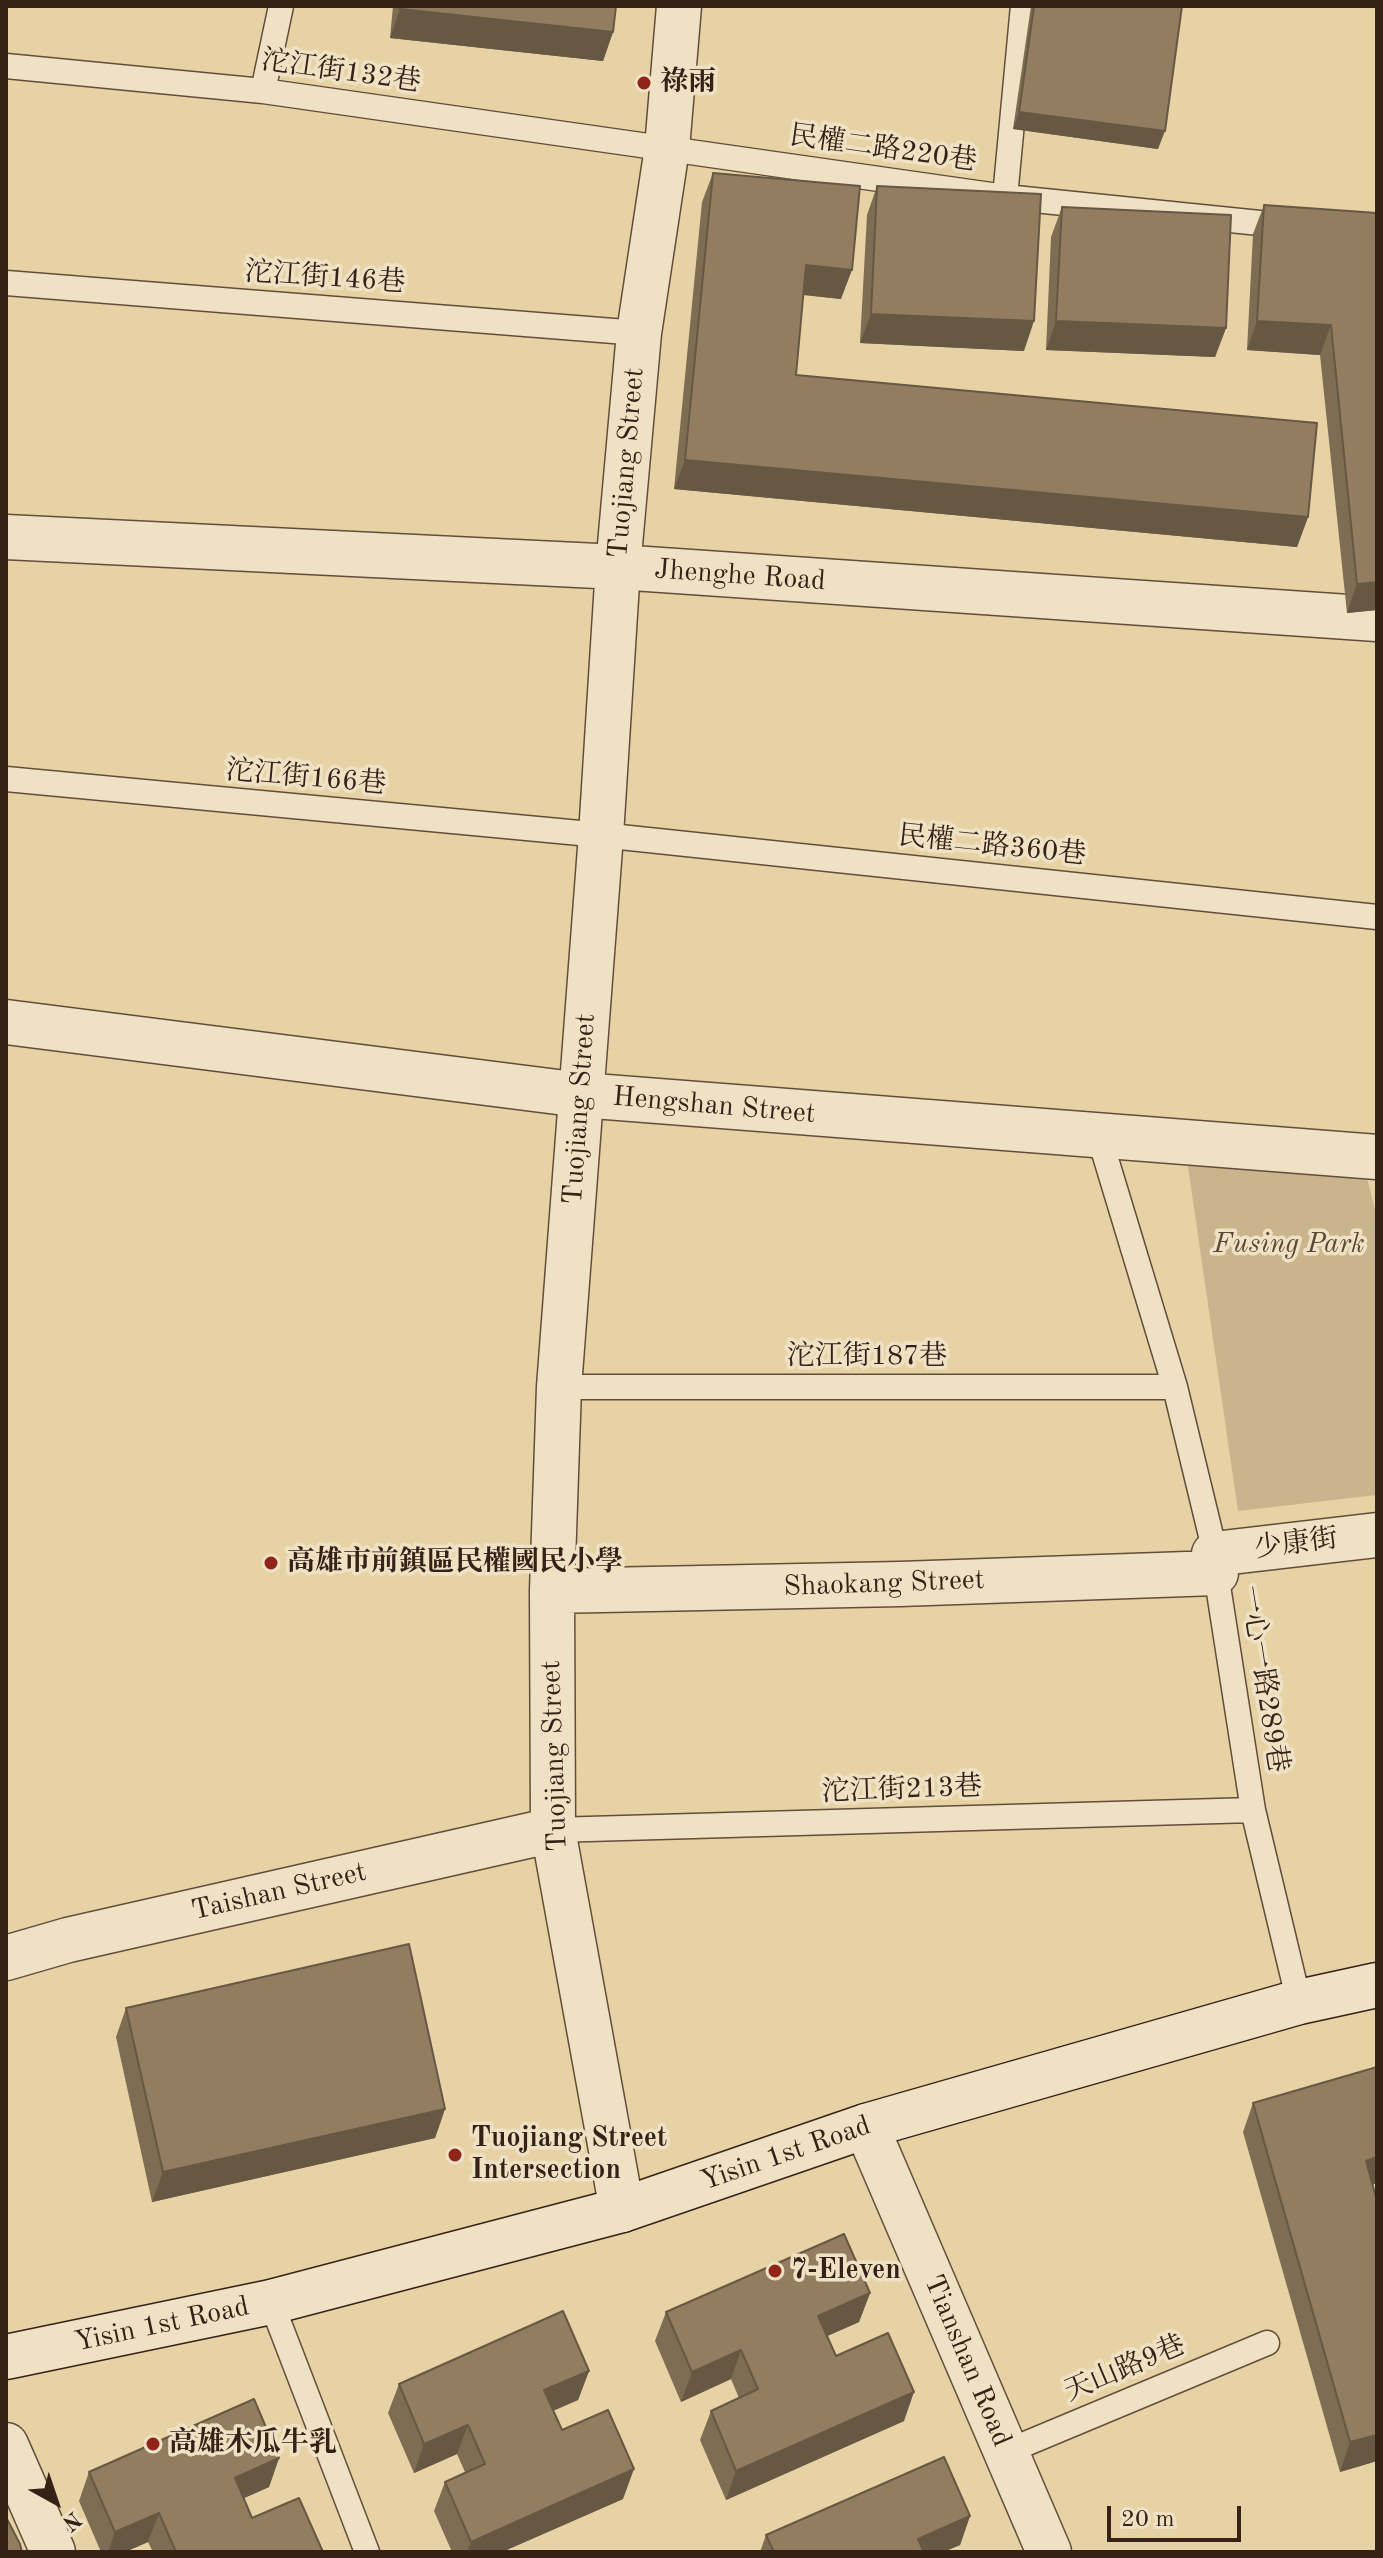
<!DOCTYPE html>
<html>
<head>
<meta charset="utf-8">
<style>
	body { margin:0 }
	#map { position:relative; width:1383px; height:2558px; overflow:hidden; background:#e7d2a5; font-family:"Old Standard TT",serif }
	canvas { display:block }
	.frame { position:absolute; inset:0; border:8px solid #372117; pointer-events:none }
	.north { position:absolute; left:16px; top:2462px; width:80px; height:80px; -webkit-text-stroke:6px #efe2c4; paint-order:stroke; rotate:140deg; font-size:22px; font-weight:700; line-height:32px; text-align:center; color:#372117 }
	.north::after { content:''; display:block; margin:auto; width:28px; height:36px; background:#372117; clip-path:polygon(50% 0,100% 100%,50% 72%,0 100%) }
	.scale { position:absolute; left:1107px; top:2506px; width:134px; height:36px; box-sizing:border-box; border:4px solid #372117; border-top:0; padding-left:10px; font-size:24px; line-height:28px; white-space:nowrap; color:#372117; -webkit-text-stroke:6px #efe2c4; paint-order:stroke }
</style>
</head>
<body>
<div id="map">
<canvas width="1383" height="2558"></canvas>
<div class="frame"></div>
<div class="north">N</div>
<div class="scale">20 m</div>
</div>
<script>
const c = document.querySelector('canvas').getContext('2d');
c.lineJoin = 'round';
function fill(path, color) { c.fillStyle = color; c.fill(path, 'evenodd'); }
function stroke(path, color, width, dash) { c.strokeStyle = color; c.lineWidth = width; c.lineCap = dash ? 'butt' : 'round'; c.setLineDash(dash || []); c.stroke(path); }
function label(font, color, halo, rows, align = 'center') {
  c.font = font + ' "Old Standard TT","Noto Serif TC",serif'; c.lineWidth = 7; c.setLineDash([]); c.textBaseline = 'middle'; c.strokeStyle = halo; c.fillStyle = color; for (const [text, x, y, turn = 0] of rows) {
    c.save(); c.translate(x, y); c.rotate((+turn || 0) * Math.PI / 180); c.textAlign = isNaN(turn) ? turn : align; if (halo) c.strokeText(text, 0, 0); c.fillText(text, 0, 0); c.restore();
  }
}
fill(new Path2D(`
	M1185 1146 1363 1162 1377 1218V1495L1238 1511Z`), '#c9b48d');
const lane = new Path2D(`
	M6 66 263 91 1005 197 1289 226
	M263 91 281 6
	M1005 197 1023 6
	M6 283 639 333
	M6 779 601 835 1377 917
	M1099 1136 1175 1387 1213 1544 1216 1573 1253 1810 1299 2002
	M559 1387H1175
	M553 1830 1253 1810
	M271 2302 367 2552
	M1006 2452 1267 2343`);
const street = new Path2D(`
	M6 537 618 567 1377 619
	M6 1022 581 1095 1377 1157
	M1214 1554 1377 1535
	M552 1591 900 1584 1216 1573
	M6 1958 68 1940 553 1830
	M866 2126 1049 2552
	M622 2210 553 1830 552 1591 559 1387 601 835 618 567 639 333 667 148 679 6
	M6 2445 53 2552`);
const secondary = new Path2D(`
	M6 2357 271 2302 622 2210 866 2126 1299 2002 1377 1985`);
stroke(lane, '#634d3a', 27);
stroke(street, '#634d3a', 47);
stroke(secondary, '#372117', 47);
stroke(lane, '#efe2c4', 24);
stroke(street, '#efe2c4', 44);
stroke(secondary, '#efe2c4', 44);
fill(new Path2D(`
	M393 6H616L613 32 603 61 390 38Z
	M1031 6H1182L1158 149 1013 129Z
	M713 173 841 299 803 295 796 375 1308 517 1297 547 674 489 702 202Z
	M877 186 1024 351 860 343 867 215Z
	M1264 205 1377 213V610L1347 613 1320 355 1247 350 1253 234Z
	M1062 207 1226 328 1215 357 1046 350 1051 237Z
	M126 2008 445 2109 435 2138 152 2202 116 2037Z
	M1377 2067V2183L1372 2185 1377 2201V2461L1340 2472 1243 2132 1253 2103Z
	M870 2293 859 2322 827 2336 836 2356 904 2421 726 2500 700 2440 711 2411 739 2398 731 2379 681 2402 655 2341 666 2312Z
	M589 2371 578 2400 553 2411 562 2430 623 2499 502 2552H452L434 2511 445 2482 465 2472 457 2454 414 2473 388 2413 399 2384Z
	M279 2458 269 2487 244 2498 252 2518 323 2552H153L148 2542 125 2552H101L79 2501 89 2472Z
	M970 2516 960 2545 943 2552H760L766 2535Z`), '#7e6c53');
fill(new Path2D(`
	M400 9 613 32 603 61 390 38Z
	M1019 112 1165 131 1158 149 1013 129Z
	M806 265 852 270 841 299 796 294Z
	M871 314 1034 321 1024 351 860 343Z
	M1056 321 1226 328 1215 357 1046 350Z
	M1257 321 1331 325 1320 355 1247 350Z
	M685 460 1308 517 1297 547 674 489Z
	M1377 582V610L1347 613 1357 584Z
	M445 2109 435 2138 152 2202 163 2172Z
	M1377 2157V2183L1355 2190 1366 2161Z
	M870 2293 859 2322 807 2345 818 2316Z
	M741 2350 731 2379 681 2402 692 2372Z
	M589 2371 578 2400 533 2419 544 2390Z
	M914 2392 904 2421 726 2500 736 2471Z
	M468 2425 457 2454 414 2473 424 2444Z
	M1377 2435V2461L1340 2472 1350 2442Z
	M279 2458 269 2487 224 2507 235 2478Z
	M634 2469 623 2499 502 2552H467L471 2542Z
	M159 2513 148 2542 125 2552H108L115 2532Z
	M970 2516 960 2545 943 2552H914L918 2539Z`), '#675844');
const building = new Path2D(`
	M400 6H616L613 32 400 9Z
	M1034 6H1182L1165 131 1019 112Z
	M713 173 860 186 852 270 806 265 796 375 1317 423 1308 517 685 460Z
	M877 186 1041 194 1034 321 871 314Z
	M1264 205 1377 213V582L1357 584 1331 325 1257 321Z
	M1062 207 1231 215 1226 328 1056 321Z
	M409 1944 445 2109 163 2172 126 2008Z
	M1377 2067V2157L1366 2161 1377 2201V2435L1350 2442 1253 2103Z
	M844 2234 870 2293 818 2316 836 2356 888 2333 914 2392 736 2471 711 2411 758 2389 741 2350 692 2372 666 2312Z
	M563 2311 589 2371 544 2390 562 2430 608 2410 634 2469 471 2542 445 2482 485 2464 468 2425 424 2444 399 2384Z
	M254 2399 279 2458 235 2478 252 2518 299 2498 323 2552H175H176L159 2513 115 2532 89 2472Z
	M944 2457 970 2516 918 2539 924 2552H774L766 2535Z
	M6 2517 20 2544 22 2552H6Z`);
fill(building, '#937d61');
stroke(building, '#675844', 2);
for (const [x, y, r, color] of [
	[644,83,8,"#8f2418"],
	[271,1563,8,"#8f2418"],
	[455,2155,8,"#8f2418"],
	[775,2271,8,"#8f2418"],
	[153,2444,8,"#8f2418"]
]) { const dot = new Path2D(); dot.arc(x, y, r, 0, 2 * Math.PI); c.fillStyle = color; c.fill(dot); stroke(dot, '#efe2c4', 3); }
label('28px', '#372117', '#efe2c4', [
	["沱江街132巷",341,72,8],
	["民權二路220巷",883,149,8],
	["沱江街146巷",325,278,4],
	["Tuojiang Street",627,463,-85],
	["Jhenghe Road",740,576,4],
	["沱江街166巷",306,778,5],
	["民權二路360巷",992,846,6],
	["Hengshan Street",714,1106,5],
	["Tuojiang Street",580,1109,-86],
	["沱江街187巷",867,1357],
	["少康街",1296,1544,-7],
	["Shaokang Street",884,1584,-2],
	["一心一路289巷",1263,1679,81],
	["Tuojiang Street",555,1756,-92],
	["沱江街213巷",902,1790,-2],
	["Taishan Street",279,1892,-13],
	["Yisin 1st Road",786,2154,-19],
	["Yisin 1st Road",162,2325,-12],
	["Tianshan Road",967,2361,67],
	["天山路9巷",1125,2369,-23]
]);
label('bold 28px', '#372117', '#efe2c4', [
	["祿雨",660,83],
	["高雄市前鎮區民權國民小學",287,1563],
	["Tuojiang Street",471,2139],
	["Intersection",471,2171],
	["7-Eleven",791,2271],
	["高雄木瓜牛乳",169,2444]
], 'left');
label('italic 28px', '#5c4634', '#efe2c4', [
	["Fusing Park",1289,1245]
]);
</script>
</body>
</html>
